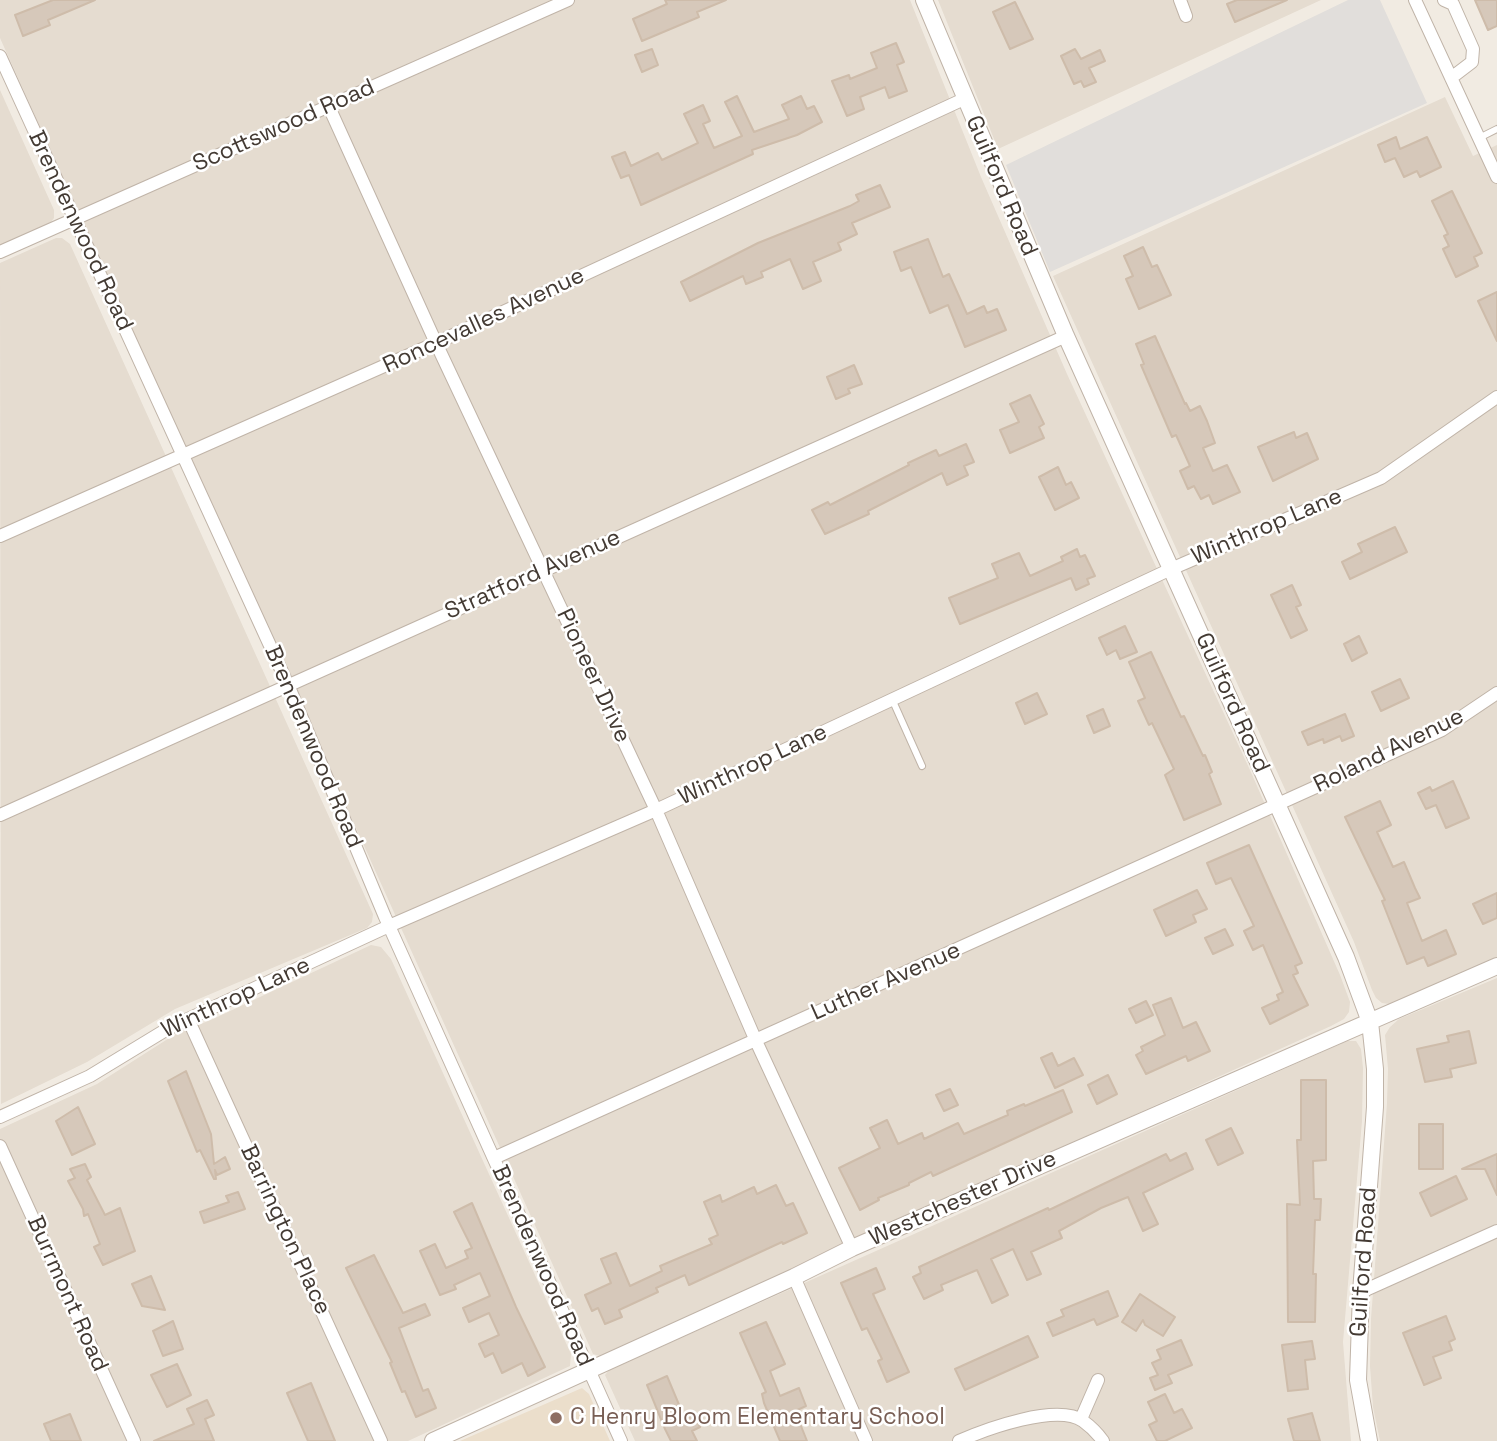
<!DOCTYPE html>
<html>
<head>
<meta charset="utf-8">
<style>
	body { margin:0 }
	canvas { display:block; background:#f1ebe2 }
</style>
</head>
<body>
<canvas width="1497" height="1441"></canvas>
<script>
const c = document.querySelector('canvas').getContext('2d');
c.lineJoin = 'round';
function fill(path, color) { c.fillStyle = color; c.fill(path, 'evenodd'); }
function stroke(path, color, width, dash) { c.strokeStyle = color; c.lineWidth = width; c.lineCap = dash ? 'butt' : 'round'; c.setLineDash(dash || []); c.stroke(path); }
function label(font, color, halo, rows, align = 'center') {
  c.font = font + ' "Space Grotesk",sans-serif'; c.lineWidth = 5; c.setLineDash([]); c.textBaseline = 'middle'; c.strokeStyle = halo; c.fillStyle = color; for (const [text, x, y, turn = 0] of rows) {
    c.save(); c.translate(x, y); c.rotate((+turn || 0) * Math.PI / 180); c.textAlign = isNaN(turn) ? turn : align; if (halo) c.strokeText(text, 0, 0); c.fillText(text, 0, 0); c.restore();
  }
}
fill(new Path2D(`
	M0 0H910L981 177 1067 374 1250 770 1340 975 1350 1002 1349 1012 1344 1019 1331 1026 600 1356 593 1354 0 38Z
	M938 0H1321L998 149Z
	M0 90 54 210V218L48 226 0 248Z
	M1445 97 1473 156 1497 145V957L1389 1004 1382 1003 1376 998 1372 990 1354 942 1053 276Z
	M56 238H62L70 244 373 914 372 922 367 928 175 1009 87 1062 1 1104 0 263Z
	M371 945 381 947 391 959 571 1354 570 1366 408 1441H0V1129L97 1084 174 1035 213 1019Z
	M1497 978V1441H1380L1373 1407 1370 1366 1371 1319 1387 1103 1388 1069 1385 1035 1390 1027 1399 1019Z
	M1347 1041H1356L1361 1049 1363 1068 1362 1121 1343 1342 1351 1441H635L605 1375 609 1370Z`), '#e5dcd0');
fill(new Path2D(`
	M582 1388 589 1394 610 1441H460Z`), '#ebdecb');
fill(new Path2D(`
	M1348 0H1380L1427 103 1050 272 1006 165Z`), '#e1dedb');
const building = new Path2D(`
	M53 0H95L48 20 50 25 23 36 15 15Z
	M665 0H726L697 12 699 17 642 41 633 19 667 4Z
	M1237 0H1287L1235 22 1227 4Z
	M1475 0H1497V26L1488 30Z
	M1015 2 1033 39 1010 49 993 12Z
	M896 43 904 62 897 65 907 91 889 98 885 87 860 97 864 109 847 116 832 81 849 75 850 79 877 68 871 53Z
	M652 49 658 65 642 72 635 55Z
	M1075 49 1081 59 1100 50 1105 61 1089 68 1096 82 1084 87 1081 81 1074 84 1061 56Z
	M737 96 754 132 789 119 782 105 801 96 807 109 814 106 822 122 797 135 752 150 753 154 641 205 629 175 621 178 612 157 625 152 631 166 658 153 662 160 698 143 684 114 703 105 710 121 703 124 714 148 742 136 725 102Z
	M1396 137 1400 149 1427 137 1441 167 1420 177 1417 171 1404 177 1395 158 1385 162 1378 145Z
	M880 185 890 207 852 223 857 234 838 243 841 250 813 262 821 281 803 289 790 259 761 272 763 277 746 284 743 276 690 301 681 282 758 243 850 206 859 201 856 195Z
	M1452 191 1482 253 1474 257 1478 266 1456 277 1443 249 1449 246 1444 236 1448 234 1432 201Z
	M928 239 943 277 949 274 967 314 984 306 987 313 997 309 1006 330 965 347 948 305 930 313 911 267 901 271 894 252Z
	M1143 247 1152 267 1157 265 1171 295 1139 309 1126 279 1133 276 1124 256Z
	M1497 292V341L1478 301Z
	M1155 336 1185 404 1186 403 1190 411 1200 406 1207 421 1215 443 1203 448 1213 471 1227 465 1240 492 1213 504 1209 495 1201 499 1194 486 1188 489 1180 471 1190 466 1176 435 1172 437 1141 365 1144 364 1136 344Z
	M854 365 862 384 848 389 850 393 836 399 827 377Z
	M1030 395 1044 424 1039 427 1044 438 1010 453 1000 430 1019 422 1010 404Z
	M1294 432 1296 438 1307 433 1318 459 1273 481 1258 447Z
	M966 444 974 462 964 466 968 475 947 485 942 473 868 511 869 514 825 534 812 510 828 502 830 505 909 465 908 463 936 450 939 456Z
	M1058 467 1066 485 1071 482 1079 498 1055 510 1039 477Z
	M1395 527 1407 552 1350 579 1342 562 1362 552 1358 544Z
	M1077 549 1080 557 1085 555 1095 576 1087 579 1089 584 1076 590 1071 578 960 624 949 598 998 578 992 564 1019 553 1030 576 1063 561 1061 557Z
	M1292 585 1301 605 1296 607 1307 630 1291 638 1271 595Z
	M1125 626 1137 652 1120 659 1116 650 1107 655 1099 638Z
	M1359 636 1367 653 1352 661 1344 644Z
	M1151 652 1181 717 1184 716 1203 756 1205 755 1212 772 1209 774 1221 804 1184 820 1165 775 1174 769 1152 723 1149 725 1138 701 1145 698 1129 662Z
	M1400 679 1409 698 1381 711 1372 692Z
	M1037 693 1047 714 1025 724 1016 703Z
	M1103 709 1110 726 1094 733 1087 716Z
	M1345 714 1354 736 1342 741 1340 736 1324 743 1323 739 1308 745 1302 732Z
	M1453 781 1469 818 1446 828 1436 805 1426 809 1418 793 1430 787 1432 791Z
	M1380 801 1391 825 1377 832 1393 867 1404 862 1415 888 1420 898 1407 903 1422 941 1446 930 1456 954 1428 966 1424 957 1407 964 1382 901 1385 900 1345 817Z
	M1249 845 1302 963 1295 966 1298 973 1293 975 1308 1005 1270 1024 1262 1008 1279 1000 1277 995 1283 992 1263 945 1253 950 1244 931 1254 926 1231 878 1216 884 1207 863Z
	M1197 890 1207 909 1193 915 1196 922 1166 936 1154 910Z
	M1497 893V918L1483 924 1473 904Z
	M1225 929 1233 945 1213 954 1205 938Z
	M1171 998 1183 1028 1196 1022 1210 1051 1188 1061 1186 1056 1146 1074 1136 1055 1143 1051 1141 1047 1165 1035 1153 1005Z
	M1146 1001 1153 1015 1136 1023 1129 1009Z
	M1469 1031 1476 1063 1450 1069 1452 1077 1425 1082 1417 1049 1449 1042 1447 1036Z
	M1052 1053 1058 1066 1074 1058 1083 1075 1055 1088 1041 1058Z
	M186 1071 211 1134 214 1164 225 1157 230 1169 217 1175 215 1170 216 1179H214L200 1150 197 1152 168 1081Z
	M1108 1075 1117 1094 1097 1104 1088 1085Z
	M1301 1080H1326V1160L1313 1161 1314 1199H1321L1320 1220H1315L1313 1274H1316L1315 1322H1288L1287 1204 1300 1205 1297 1140H1301Z
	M950 1089 958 1105 944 1111 936 1095Z
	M1063 1090 1072 1112 933 1176 931 1172 909 1183V1185L878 1198 879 1200 860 1210 839 1168 880 1148 870 1128 887 1120 898 1144 922 1133 924 1139 958 1123 964 1134 1008 1115 1007 1111 1024 1104 1025 1106Z
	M78 1107 95 1144 72 1155 56 1121Z
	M1419 1124H1443V1169H1419Z
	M1231 1128 1243 1153 1218 1165 1206 1140Z
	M1186 1153 1193 1169 1143 1193 1158 1224 1143 1231 1128 1197 1101 1208 1059 1231 1062 1238 1031 1252 1041 1274 1027 1280 1013 1249 991 1259 1008 1295 992 1303 977 1270 941 1285 943 1290 924 1299 913 1277 921 1273 919 1267 1048 1208 1049 1210 1166 1154 1170 1161Z
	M1497 1154V1195L1485 1169H1462Z
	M85 1164 91 1177 87 1180 105 1215 120 1208 135 1251 103 1265 94 1247 100 1244 88 1214 84 1216 83 1209 68 1181 75 1178 70 1169Z
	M1456 1176 1467 1199 1431 1216 1420 1193Z
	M776 1185 786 1206 793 1203 807 1233 783 1244 782 1242 689 1285 685 1275 656 1288 658 1292 619 1310 622 1317 605 1324 598 1308 592 1311 585 1295 611 1283 601 1259 616 1253 630 1286 662 1271 660 1266 712 1244 709 1239 718 1235 704 1202 720 1195 722 1202 754 1187 757 1194Z
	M238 1192 245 1209 204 1223 200 1212 229 1202 226 1196Z
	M472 1203 516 1307 545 1367 528 1376 522 1363 502 1373 493 1353 485 1357 479 1344 499 1335 489 1313 469 1322 463 1308 490 1296 480 1273 454 1285 456 1289 440 1295 420 1251 435 1244 446 1268 468 1258 465 1251 472 1248 454 1212Z
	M374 1255 403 1313 425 1304 430 1315 399 1328 423 1391 428 1389 436 1408 416 1417 405 1391 402 1392 390 1363 392 1362 346 1268Z
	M876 1268 885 1289 873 1294 909 1372 887 1382 878 1361 882 1359 867 1328 862 1330 841 1283Z
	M151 1276 165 1310 142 1306 132 1284Z
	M1108 1291 1118 1316 1097 1325 1094 1319 1053 1336 1047 1323 1064 1316 1061 1310Z
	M1140 1294 1175 1317 1163 1336 1145 1325 1143 1320 1136 1331 1122 1322Z
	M1446 1316 1455 1339 1449 1342 1452 1350 1433 1357 1441 1378 1424 1385 1403 1333Z
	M173 1321 183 1349 163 1356 153 1331Z
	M766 1322 785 1364 770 1371 780 1396 799 1388 806 1406 795 1411 807 1441H780L764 1403 762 1394 766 1392 740 1333Z
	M1028 1336 1038 1357 965 1390 955 1369Z
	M1181 1340 1192 1365 1168 1375 1172 1383 1155 1390 1150 1378 1158 1375 1152 1363 1161 1359 1157 1350Z
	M1312 1341 1315 1359 1305 1360 1308 1389 1288 1391 1282 1345Z
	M177 1364 191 1395 167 1407 151 1375Z
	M667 1376 685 1419 694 1414 700 1427 692 1431 697 1441H671L665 1429 647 1385Z
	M311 1383 335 1441H308L287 1393Z
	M1165 1394 1174 1413 1182 1409 1192 1428 1165 1441H1157L1149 1425 1157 1421 1148 1402Z
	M207 1400 214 1415 205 1419 214 1441H154L194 1424 187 1409Z
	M1312 1413 1320 1441H1294L1288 1419Z
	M70 1414 81 1441H51L44 1424Z`);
fill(building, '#d6c8ba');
stroke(building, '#cebcaa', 2);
const service = new Path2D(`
	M1479 138 1497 129
	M892 699 922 766`);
const minor = new Path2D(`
	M1180 0 1186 16
	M1415 0 1497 177
	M1444 0 1453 4 1473 49 1472 62 1451 78
	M0 56 289 687 385 917 621 1441
	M329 107 436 343 656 810 756 1041 852 1248
	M0 252 568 0
	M0 536 436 343 964 99
	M0 815 1066 336
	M188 1019 381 1441
	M0 1117 90 1076 164 1031 188 1019 389 926 656 810 1171 569 1381 478 1497 397
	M0 1146 134 1441
	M494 1158 1442 730 1497 693
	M794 1277 866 1441
	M1361 1292 1497 1231
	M1081 1419 1098 1380
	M959 1441C986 1429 1057 1403 1083 1421 1090 1426 1098 1434 1103 1441`);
const tertiary = new Path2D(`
	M924 0 1066 336 1346 957 1370 1022 1375 1069V1107L1361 1292 1358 1380 1369 1441
	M433 1441 794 1277 852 1248 1497 966`);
stroke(service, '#c0b4a8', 8);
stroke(minor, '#c0b4a8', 14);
stroke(tertiary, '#c0b4a8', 18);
stroke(service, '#fff', 6);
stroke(minor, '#fff', 12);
stroke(tertiary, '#fff', 16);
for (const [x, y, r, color] of [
	[556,1418,7,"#8d6e63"]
]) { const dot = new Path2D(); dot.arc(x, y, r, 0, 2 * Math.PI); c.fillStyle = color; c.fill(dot); stroke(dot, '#fff', 2.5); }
label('23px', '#433a33', '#fff', [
	["Scottswood Road",284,126,-24],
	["Guilford Road",1001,186,67],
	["Brendenwood Road",80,231,65],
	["Roncevalles Avenue",484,321,-25],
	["Winthrop Lane",1267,527,-23],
	["Stratford Avenue",533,575,-24],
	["Pioneer Drive",593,676,65],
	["Guilford Road",1232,703,66],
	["Brendenwood Road",313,747,67],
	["Roland Avenue",1389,751,-26],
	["Winthrop Lane",753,765,-25],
	["Luther Avenue",886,982,-24],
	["Winthrop Lane",236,998,-25],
	["Westchester Drive",963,1199,-24],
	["Barrington Place",285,1230,65],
	["Guilford Road",1364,1262,-86],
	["Brendenwood Road",542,1266,66],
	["Burrmont Road",67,1294,66]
]);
label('23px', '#785e54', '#fff', [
	["C Henry Bloom Elementary School",570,1418]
], 'left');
</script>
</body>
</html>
